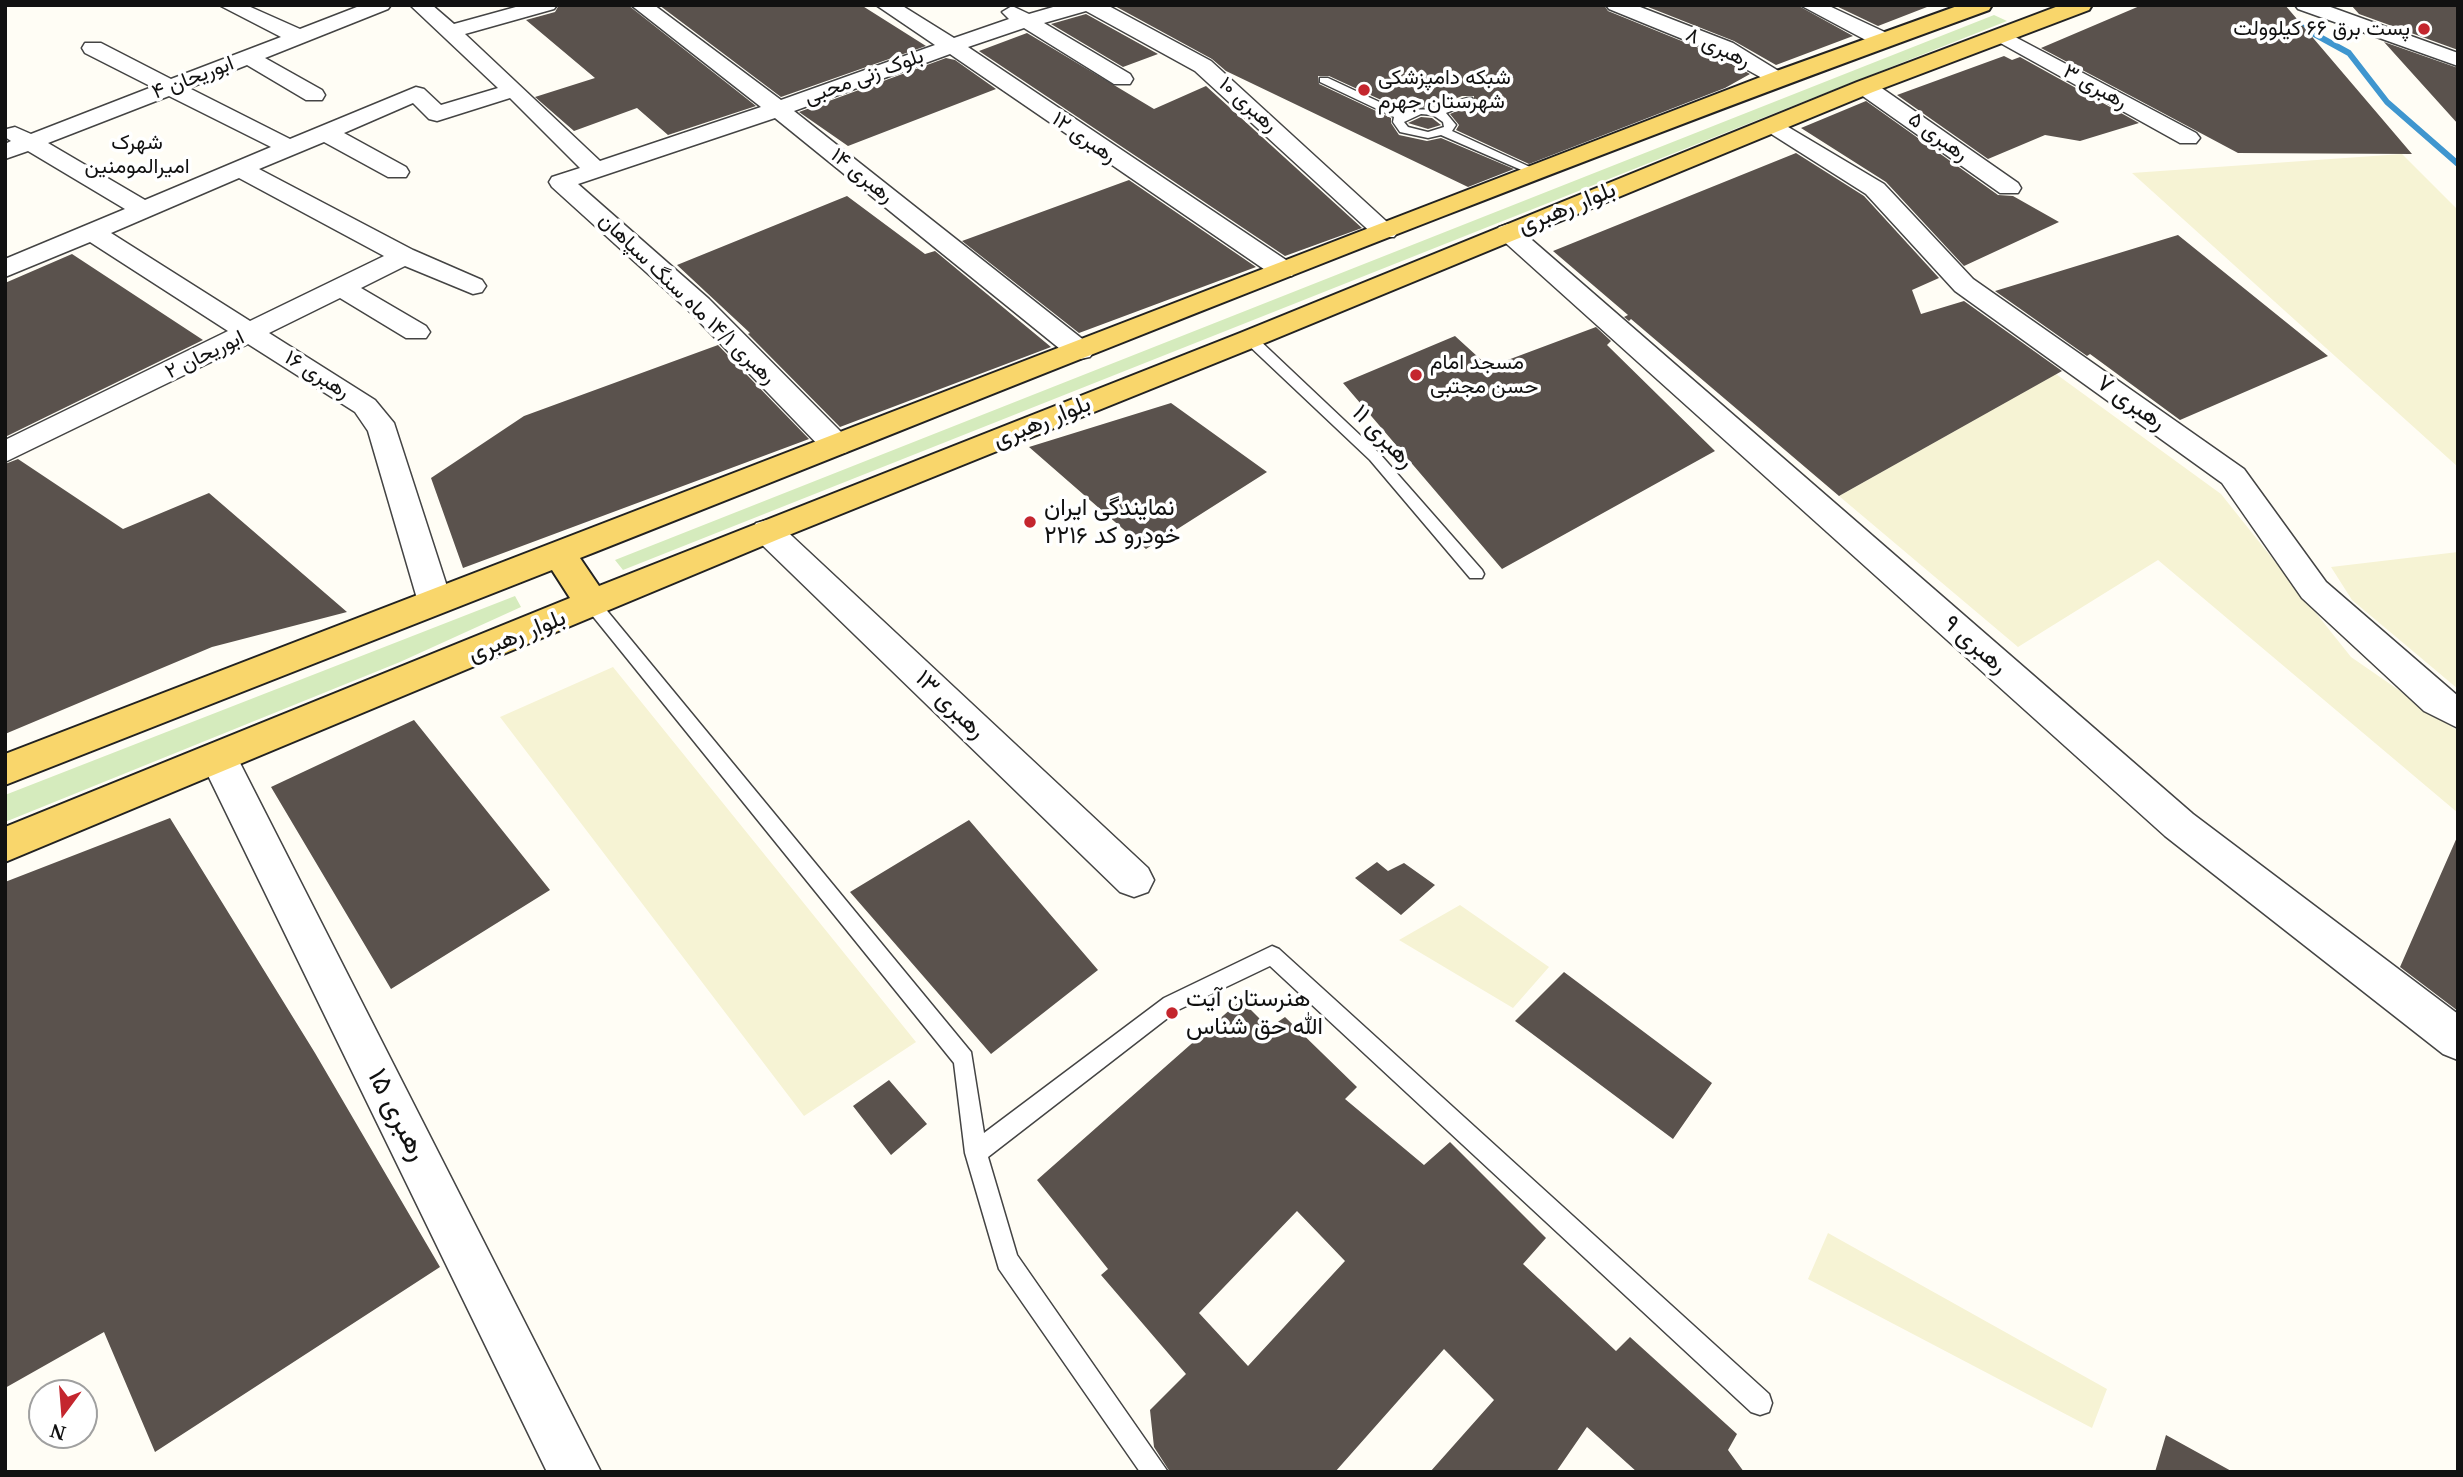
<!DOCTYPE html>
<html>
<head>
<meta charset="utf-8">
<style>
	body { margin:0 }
	#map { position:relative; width:2463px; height:1477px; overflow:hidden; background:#fffdf5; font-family:"Noto Serif",serif }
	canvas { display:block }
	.frame { position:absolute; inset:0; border:7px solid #111; pointer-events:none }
	.north { position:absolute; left:28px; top:1379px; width:70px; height:70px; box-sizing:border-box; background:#fff; border:2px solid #a0a0a0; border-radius:50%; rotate:196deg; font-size:19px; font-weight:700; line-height:28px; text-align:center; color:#111 }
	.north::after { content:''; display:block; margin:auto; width:24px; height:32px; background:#c4262e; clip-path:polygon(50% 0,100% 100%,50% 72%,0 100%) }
</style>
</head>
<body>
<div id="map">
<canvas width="2463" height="1477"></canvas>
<div class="frame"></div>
<div class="north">N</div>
</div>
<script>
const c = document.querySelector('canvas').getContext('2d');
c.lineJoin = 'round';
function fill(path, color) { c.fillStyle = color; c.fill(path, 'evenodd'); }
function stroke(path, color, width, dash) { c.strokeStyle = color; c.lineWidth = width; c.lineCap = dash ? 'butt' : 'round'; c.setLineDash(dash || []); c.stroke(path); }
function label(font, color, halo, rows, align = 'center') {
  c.font = font + ' "Noto Serif",Vazirmatn,serif'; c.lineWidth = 7; c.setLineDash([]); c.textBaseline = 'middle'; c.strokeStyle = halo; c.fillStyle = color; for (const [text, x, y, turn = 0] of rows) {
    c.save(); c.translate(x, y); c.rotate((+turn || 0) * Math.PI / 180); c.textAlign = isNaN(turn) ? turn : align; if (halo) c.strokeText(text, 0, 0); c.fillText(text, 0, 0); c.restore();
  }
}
fill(new Path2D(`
	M2402 154 2458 210V467L2132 173Z
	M2056 374 2221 494 2351 657 2458 731V813L2158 560 2018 647 1839 496Z
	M2458 552V689L2352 600 2331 567Z
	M613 667 916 1042 804 1116 500 717Z
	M1460 905 1549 967 1513 1008 1399 940Z
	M1828 1233 2107 1389 2092 1428 1808 1279Z`), '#f6f3d4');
fill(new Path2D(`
	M1994 15 2007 21 623 570 615 560Z
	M515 596 521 607 400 662 5 822V795Z`), '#d5ebbd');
stroke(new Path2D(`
	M2296 24 2349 53 2387 102 2458 164`), '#3f96cf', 6);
fill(new Path2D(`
	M559 5H628L756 106 668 135 637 108 574 131 535 97 595 78 526 20 555 12Z
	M659 5H861L926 46 781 97Z
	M1113 5H1604L1608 11 1716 55 1750 74 1725 88 1529 164 1456 130 1459 125 1450 114 1473 104 1474 96H1462L1438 106 1403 110 1329 76H1318L1319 84 1391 118V123L1399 135 1427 141 1441 138 1514 169 1468 187 1226 71 1212 59Z
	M1643 5H1797L1853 36 1776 65 1734 41Z
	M1834 5H1927V7L1878 26Z
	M2142 5H2285L2412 154 2238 153 2041 48Z
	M2351 5H2458V50L2359 14Z
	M1086 14 1158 54 1123 67 1051 24Z
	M1027 33 1154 109 1206 86 1362 228 1285 256 979 51Z
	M2384 42 2458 68V124Z
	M2004 56 2012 60 2020 57 2139 123 2080 141 2045 135 1988 159 1897 95Z
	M946 58 955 60 996 89 848 146 799 112Z
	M1866 101 1998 195 2013 196 2059 222 1964 266 1886 182 1801 128Z
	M1421 117 1432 118 1441 125 1428 129 1408 123Z
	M1796 153 1864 196 1939 278 1912 290 1921 314 1964 301 2062 371 1839 496 1631 319 1629 321 1624 317 1628 315 1553 251Z
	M1129 180 1256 267 1079 333 962 241Z
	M847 196 925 254 935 251 1051 347 840 427 748 334 750 333 677 265Z
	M2178 235 2328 356 2180 420 2090 354 2087 356 1995 291Z
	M72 254 203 340 5 437V283Z
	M1596 327 1611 341 1607 345 1715 451 1502 569 1343 383 1455 336 1489 367Z
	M718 345 809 439 463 568 431 478 524 416Z
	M1171 403 1267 472 1146 549 1029 447Z
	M18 459 123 529 209 493 347 612 212 647 5 734V464Z
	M414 720 550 890 391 989 271 787Z
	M170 818 315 1053 440 1267 155 1452 104 1332 5 1388V882Z
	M969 820 1098 970 991 1054 850 892Z
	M2458 835V1011L2400 967Z
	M1377 862 1388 871 1404 863 1435 885 1401 915 1355 878Z
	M1564 972 1712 1083 1673 1139 1515 1021Z
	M1241 1000 1269 1028 1285 1017 1357 1087 1345 1099 1424 1165 1450 1142 1546 1238 1523 1264 1616 1351 1630 1337 1737 1434 1728 1450 1744 1472H1637L1587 1427 1556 1472H1430L1494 1400 1444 1349 1335 1472H1170L1154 1447 1150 1410 1186 1374 1101 1275 1108 1269 1037 1180ZM1297 1211 1345 1261 1248 1366 1199 1313Z
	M889 1080 927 1124 891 1155 853 1106Z
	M2166 1435 2233 1472H2155Z`), '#5a524d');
const service = new Path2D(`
	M1320 78H1328L1403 113C1416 107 1425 111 1438 109 1450 107 1459 97 1472 98V102L1446 113 1456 125 1452 131 1543 173 1533 175 1441 135 1428 138 1400 132 1393 122 1394 117 1320 82ZM1421 114 1433 115 1443 122 1444 127 1428 132 1408 127 1404 122Z
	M1250 335 1255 336 1380 454 1482 570 1484 574 1482 578H1470L1370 460 1245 342V336Z
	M593 599 599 601 971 1052 984 1133 1164 998 1272 946 1279 949 1769 1394 1772 1403 1769 1412 1760 1415 1751 1412 1270 966 1178 1010 988 1157 1017 1255 1168 1472H1140L999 1269 965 1153 954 1063 587 609 585 605 587 601Z`);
const minor = new Path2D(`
	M219 5H246L300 29 362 5H391L388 9 265 58 322 90 325 95 322 100H306L247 65 189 88 290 139 416 87 424 89 441 105 498 88 410 5H432L454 24 523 5H557L554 9 465 34 600 161 761 107 631 5H654L781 100 935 45 876 5H901L954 38 1009 19 1002 12 1012 6 1029 14 1060 5H1107L1211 61 1398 232 1394 237H1376L1195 71 1086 11 1044 23 1130 74 1133 79 1130 84H1114L1024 28 968 47 1292 264 1296 270 1292 276H1274L950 54 794 111 1090 345 1094 351 1090 357 1080 359 1070 357 775 118 578 184 709 299 847 438 851 445 847 452 836 455 825 452 689 311 552 187 549 182 552 177 580 168 510 98 437 121 429 119 413 103 344 133 406 167 409 172 406 177H388L324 142 259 169 413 250 482 280 486 286 482 292 473 294 405 266 361 288 426 326 430 332 426 338H406L340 298 269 333 375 400 394 423 452 602 447 610 435 614 423 610 418 602 368 431 355 412 248 344 5 462V440L228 331 90 242 5 277V259L125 209 28 151 5 159V144L11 141 5 137 7 129 15 127 31 134 152 87 85 53 82 48 85 43H101L171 79 281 37ZM169 96 271 147 145 200 48 143ZM239 178 384 256 250 321 111 233Z
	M1606 5H1635L1733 43 1790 78 1787 83H1771L1717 53 1609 9Z
	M1800 5H1827L1891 35 1894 40 1883 46 1875 45Z
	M2295 5H2325L2458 53V66L2298 9Z
	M2002 30 2196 133 2200 138 2196 143H2180L1995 40 1991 36 1995 32Z
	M1865 80 1873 82 2018 183 2021 188 2018 193H2000L1857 92 1854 87Z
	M1773 118 1884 184 1973 279 2244 469 2326 582 2458 696V728L2424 711 2302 598 2222 483 1955 291 1866 194 1765 130 1761 125 1765 120Z
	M1508 224 1517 227 2193 814 2458 1014V1060L2443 1054 2165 836 1499 237 1495 232 1499 227Z
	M767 520 778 523 1148 868 1154 880 1148 892 1134 897 1120 892 756 539 751 531 756 523Z
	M219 744 232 749 238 759 601 1472H547L200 759 206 749Z`);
const primary = new Path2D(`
	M1960 5H1992L1989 10C1515 182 1048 373 580 558L599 586 1240 333 1857 82 2061 5H2092L2089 10 1873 92 1260 345 779 539 5 862V827L570 598 552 570 5 785V754L1771 73Z`);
stroke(service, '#444', 3);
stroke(minor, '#444', 3);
stroke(primary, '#222', 4);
fill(service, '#fff');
fill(minor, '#fff');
fill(primary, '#f9d66b');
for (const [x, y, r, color] of [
	[2424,29,7,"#c4262e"],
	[1364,90,7,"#c4262e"],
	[1416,375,7,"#c4262e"],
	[1030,522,7,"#c4262e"],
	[1172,1013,7,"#c4262e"]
]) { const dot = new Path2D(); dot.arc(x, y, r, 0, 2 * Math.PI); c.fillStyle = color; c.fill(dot); stroke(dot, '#fff', 2.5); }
label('21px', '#111', '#fff', [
	["پست برق ۶۶ کیلوولت",2410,29,"right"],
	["شبکه دامپزشکی",1378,78],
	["شهرستان جهرم",1378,102],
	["مسجد امام",1430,363],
	["حسن مجتبی",1430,387]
], 'left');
label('21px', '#111', '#fff', [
	["رهبری ۸",1718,48,25],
	["بلوک زنی محبی",864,77,-20],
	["ابوریحان ۴",193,78,-21],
	["رهبری ۳",2095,87,29],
	["رهبری ۱۰",1248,105,42],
	["رهبری ۵",1938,137,36],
	["رهبری ۱۲",1084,138,35],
	["رهبری ۱۴",862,176,39],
	["رهبری ۱۴/۱ ماه سنگ سپاهان",687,299,44],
	["ابوریحان ۲",205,355,-26],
	["رهبری ۱۶",317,375,32]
]);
label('21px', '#111', '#fff', [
	["شهرک",137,143],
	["امیرالمومنین",137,167]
]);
label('24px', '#111', '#fff', [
	["بلوار رهبری",1567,208,-22],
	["رهبری ۷",2131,403,35],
	["بلوار رهبری",1042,422,-22],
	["رهبری ۱۱",1383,437,46],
	["بلوار رهبری",517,636,-22],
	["رهبری ۹",1975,645,41],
	["رهبری ۱۳",950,705,44]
]);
label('24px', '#111', '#fff', [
	["نمایندگی ایران",1044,508],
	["خودرو کد ۲۲۱۶",1044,536],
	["هنرستان آیت",1186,999],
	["الله حق شناس",1186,1027]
], 'left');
label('28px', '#111', '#fff', [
	["رهبری ۱۵",397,1115,63]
]);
</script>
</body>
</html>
